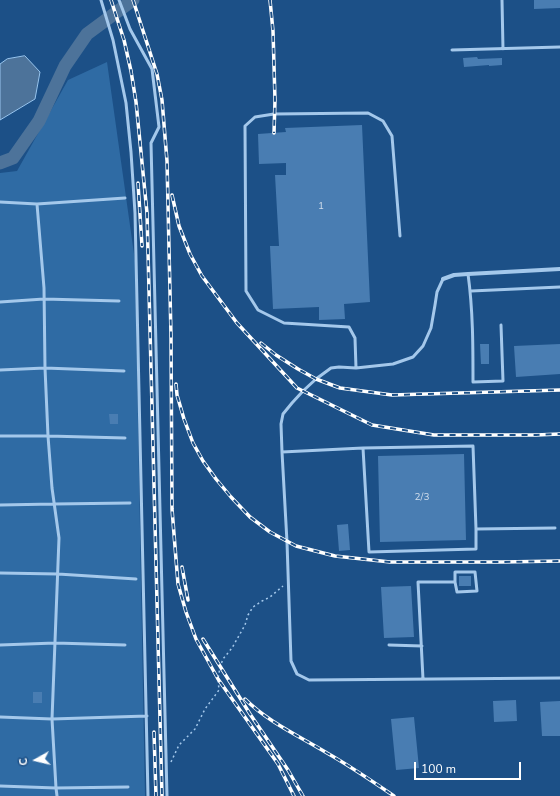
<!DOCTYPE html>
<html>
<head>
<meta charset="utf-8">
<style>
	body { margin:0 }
	#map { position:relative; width:560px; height:796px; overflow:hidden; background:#1c5087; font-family:"Nunito Sans",sans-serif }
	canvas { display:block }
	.north { position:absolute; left:16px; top:740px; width:40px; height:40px; -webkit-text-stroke:3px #1c5087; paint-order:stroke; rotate:262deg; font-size:11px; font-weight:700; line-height:16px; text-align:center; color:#fff }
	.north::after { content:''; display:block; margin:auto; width:14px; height:18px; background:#fff; clip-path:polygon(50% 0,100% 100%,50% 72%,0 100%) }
	.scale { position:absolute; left:414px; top:762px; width:107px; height:18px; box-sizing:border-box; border:2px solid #fff; border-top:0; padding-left:5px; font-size:12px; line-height:14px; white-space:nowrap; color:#fff; -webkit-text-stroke:3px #1c5087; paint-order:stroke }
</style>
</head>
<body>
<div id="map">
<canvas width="560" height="796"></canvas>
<div class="north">С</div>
<div class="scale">100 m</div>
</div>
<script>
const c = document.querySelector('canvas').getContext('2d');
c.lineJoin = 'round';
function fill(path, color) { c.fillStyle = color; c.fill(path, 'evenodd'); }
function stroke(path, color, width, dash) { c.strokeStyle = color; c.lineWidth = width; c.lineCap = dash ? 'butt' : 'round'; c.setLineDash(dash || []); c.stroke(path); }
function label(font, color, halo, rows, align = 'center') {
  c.font = font + ' "Nunito Sans",sans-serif'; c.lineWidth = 3.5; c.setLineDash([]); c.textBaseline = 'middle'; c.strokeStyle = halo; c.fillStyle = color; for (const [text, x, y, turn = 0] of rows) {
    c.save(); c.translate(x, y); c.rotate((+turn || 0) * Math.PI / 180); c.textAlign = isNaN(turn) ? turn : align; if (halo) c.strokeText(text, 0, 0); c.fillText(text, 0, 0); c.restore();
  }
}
fill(new Path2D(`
	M107 62 135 261 145 796H0V173L17 171 68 80Z`), '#2f6ba4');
const water = new Path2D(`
	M25 56 40 72 35 99 0 120V64L7 59Z`);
fill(water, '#4d739a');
stroke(water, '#97c4ed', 1);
stroke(new Path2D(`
	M0 163 13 158 39 121 65 66 87 34 133 0`), '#4d739a', 13);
fill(new Path2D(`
	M534 0H560V8L534 9Z
	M477 57 478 59 502 58V65L489 66V65L464 67 463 58Z
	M362 125 370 302 344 304 345 319 319 320V307L273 309 270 246H279L275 175H286V163L259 164 258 134 286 132 285 128Z
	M480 344H489V364H481Z
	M560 344V374L516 377 514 346Z
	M109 414H118V424H110Z
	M464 454 466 540 380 542 378 456Z
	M348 524 350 550 339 551 337 525Z
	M459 576H471V586H459Z
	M411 586 414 637 384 638 381 587Z
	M33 692H42V703H33Z
	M516 700 517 721 494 722 493 701Z
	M560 701V736H542L540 702Z
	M414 717 419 768 396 770 391 719Z`), '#497db2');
stroke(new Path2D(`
	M171 762 179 745 195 729 205 709 219 690 218 679 220 667 223 659 232 648 245 625 248 615 253 607 262 601 270 597 283 586`), '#a4c8eb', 1.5, [2, 3]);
stroke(new Path2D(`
	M101 0 113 40 126 103 131 152 135 213 148 796
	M119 0 130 29 152 69 159 127 151 143 167 796
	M502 0 503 49
	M452 50 560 47
	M0 202 37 204 125 198
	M37 204 44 288 45 368 48 436 52 488 59 538 52 719 56 788 57 796
	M468 274C473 310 473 346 473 382L503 381 501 325
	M443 279 437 292 435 305 431 328 423 346 413 357 393 364 356 368 339 367 331 368 316 379 303 391 292 403 283 414 281 424 282 452 287 542 291 661 297 674 309 680 560 678
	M471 291 560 287
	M0 302 44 299 119 301
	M356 368 355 338 349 327 284 323 258 310 246 291 245 126 255 117 274 114 368 113 383 121 392 136 400 236
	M0 370 45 368 124 371
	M0 436H48L125 438
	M363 448 473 446 476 529
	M282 452 363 448 369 552 476 549V529L555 528
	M0 505 54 504 130 503
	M0 573 58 574 136 579
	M0 645 55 643 125 645
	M389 645 422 646
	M423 679 418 582H455L457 592 477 591 475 572H455V582
	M0 717 52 719 147 716
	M0 786 56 788 128 787`), '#a4c8eb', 3);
stroke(new Path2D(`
	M443 279 454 275 468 274 560 269`), '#a4c8eb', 4);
const rail = new Path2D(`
	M111 0 124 40 131 71 136 102 147 213 162 796
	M133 0 157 74 162 100 167 161 171 336 172 509 178 584 186 612 196 639 218 679 278 764 294 796
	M270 0 273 31 275 100 274 133
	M138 183 142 246
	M172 195 179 226 190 254 202 276 237 323 297 388 372 425 434 435H536L560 434
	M261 343 276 355 298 369 316 379 340 388 392 395 560 390
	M176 384 177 395 184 419 193 443 203 461 216 479 231 497 250 517 270 532 296 546 335 556 390 562H502L560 561
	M182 567 188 600
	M203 639 250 714 288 770 303 796
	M245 699C268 722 299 736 327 753 350 766 372 781 394 796
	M154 732 156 796`);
stroke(rail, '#fff', 3.5);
stroke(rail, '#1c5087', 2, [6]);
label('10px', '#d2deec', null, [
	["1",321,207],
	["2/3",422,498]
]);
</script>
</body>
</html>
